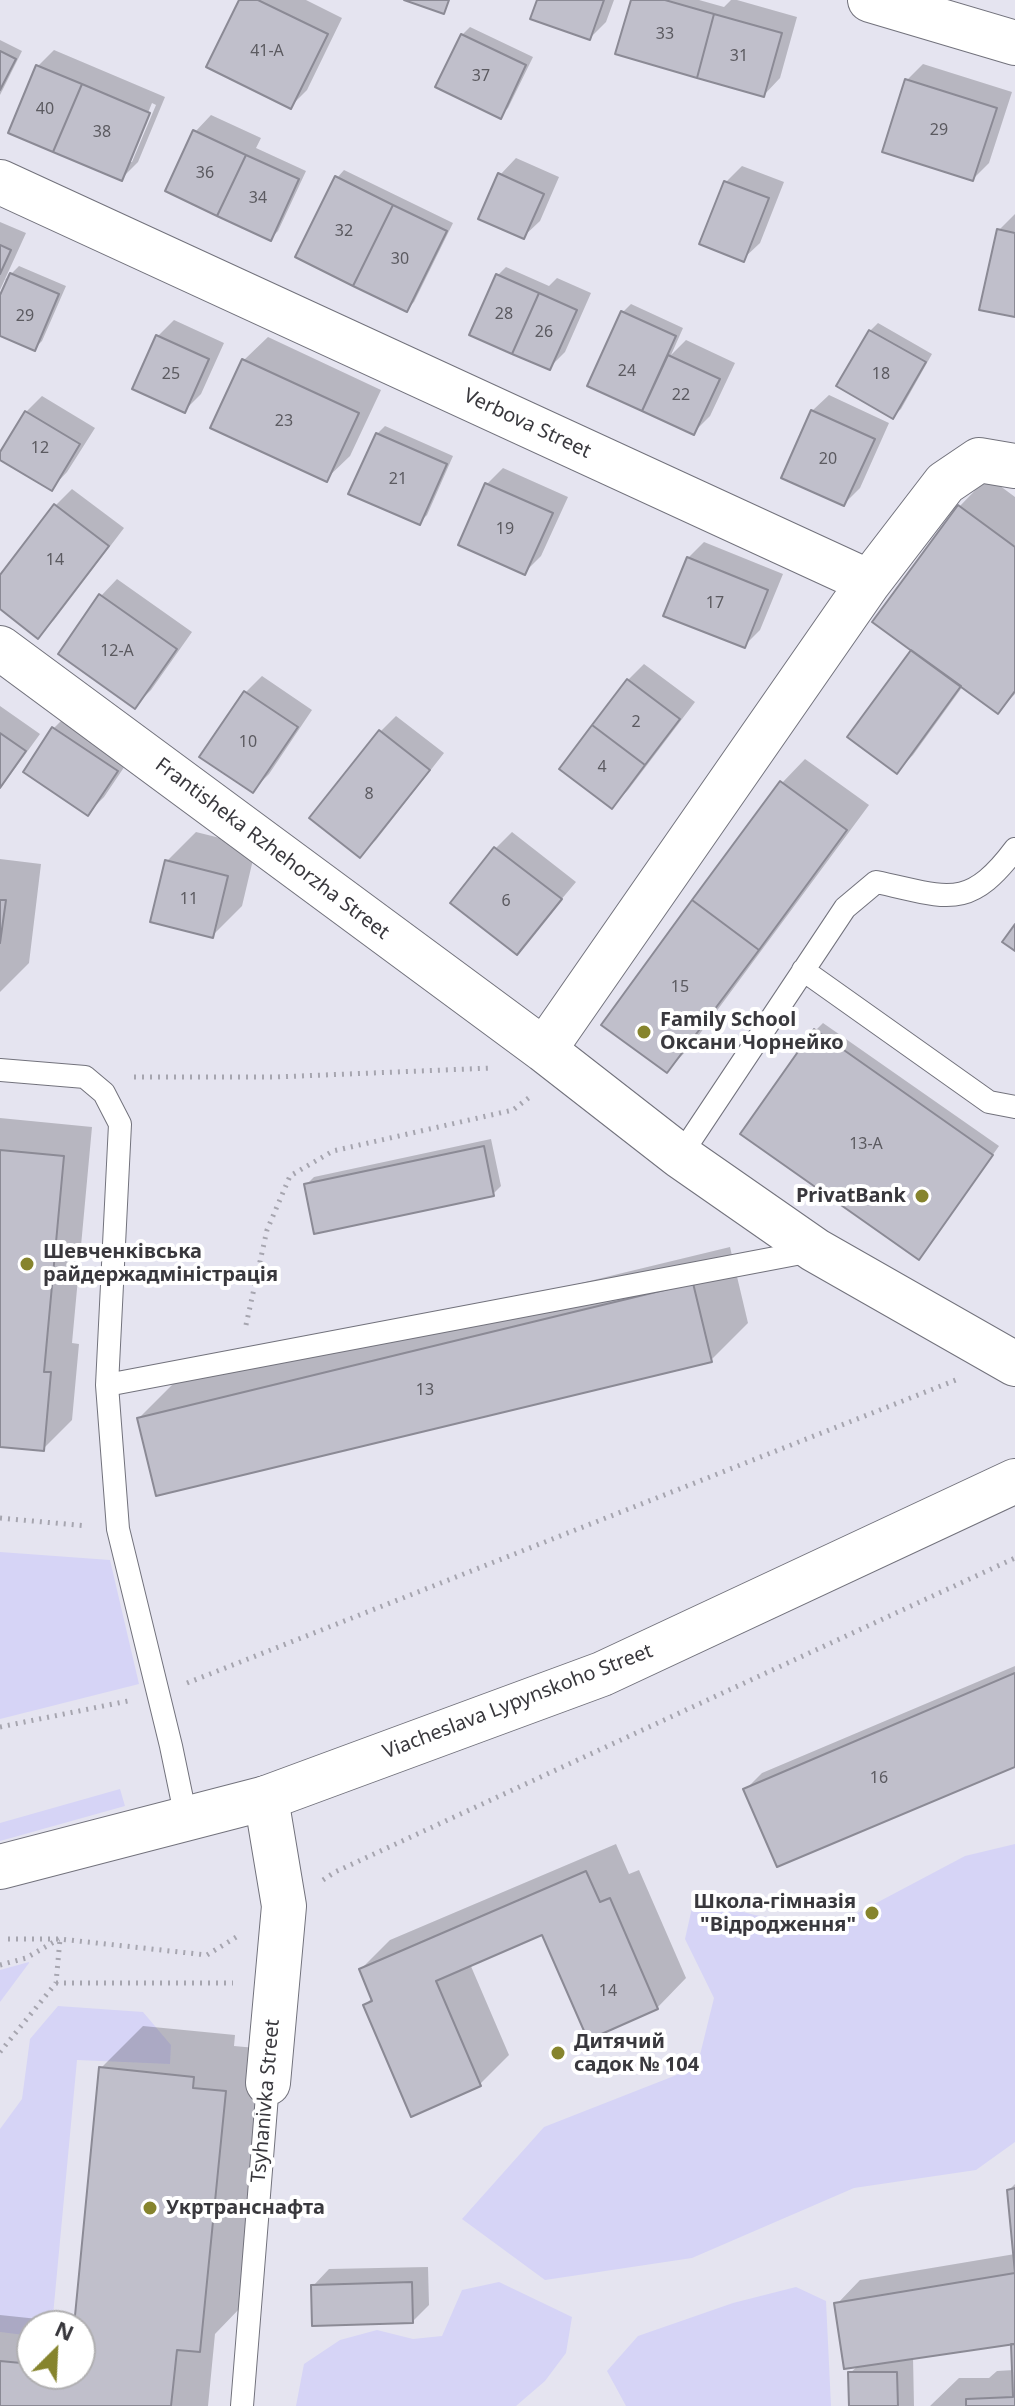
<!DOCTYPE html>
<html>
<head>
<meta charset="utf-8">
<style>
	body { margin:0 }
	#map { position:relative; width:1015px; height:2406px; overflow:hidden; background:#e5e4f0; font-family:"Noto Sans",sans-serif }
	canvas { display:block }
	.north { position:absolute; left:16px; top:2310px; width:80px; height:80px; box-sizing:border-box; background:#fff; border:2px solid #b0afb1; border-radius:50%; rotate:24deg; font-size:22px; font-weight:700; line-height:32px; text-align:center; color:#39383d }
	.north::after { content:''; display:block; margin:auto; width:28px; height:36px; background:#86842d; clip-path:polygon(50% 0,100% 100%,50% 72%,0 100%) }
</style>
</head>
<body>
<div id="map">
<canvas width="1015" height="2406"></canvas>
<div class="north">N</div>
</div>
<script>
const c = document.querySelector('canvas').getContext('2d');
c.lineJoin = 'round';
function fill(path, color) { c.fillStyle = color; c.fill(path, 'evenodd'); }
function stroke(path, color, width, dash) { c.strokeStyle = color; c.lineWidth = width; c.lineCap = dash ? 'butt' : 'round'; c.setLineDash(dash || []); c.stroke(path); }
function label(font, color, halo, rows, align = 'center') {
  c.font = font + ' "Noto Sans",sans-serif'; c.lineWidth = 8; c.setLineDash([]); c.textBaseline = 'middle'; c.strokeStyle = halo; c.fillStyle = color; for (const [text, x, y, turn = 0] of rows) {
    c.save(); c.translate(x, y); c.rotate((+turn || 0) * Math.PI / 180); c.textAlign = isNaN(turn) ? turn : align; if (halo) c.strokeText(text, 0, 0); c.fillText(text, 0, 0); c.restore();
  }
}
fill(new Path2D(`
	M0 1552 110 1560 139 1684 0 1719Z
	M120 1789 125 1806 0 1841V1823Z
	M1015 1844V2142L976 2170 854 2188 692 2258 545 2280 462 2219 544 2127 697 2067 714 1998 685 1939 694 1899 755 1915 831 1927 965 1856Z
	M29 1962V1963L0 2002V1970Z
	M58 2006 143 2012 171 2045 170 2064 77 2060 52 2326H32V2336L0 2332V2129L22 2099 30 2039Z
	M499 2282 572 2317 566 2353 545 2381 516 2406H296L304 2364 340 2340 377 2330 413 2339 442 2336 462 2290Z
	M796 2287 826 2301 831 2406H626L607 2371 638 2336 733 2303Z`), '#d6d4f6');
fill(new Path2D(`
	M241 0H306L342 18 307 90 291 106Z
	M539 0H614L606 22 590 38Z
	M633 0H699L724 7 731 0H737L797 17 780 78 764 95Z
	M470 27 533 57 508 108 500 116 462 35Z
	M0 40 22 51 0 95Z
	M54 50 165 97 138 162 122 178 38 66ZM152 103 156 105 132 162H128Z
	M923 64 1012 92 989 163 973 179 907 80Z
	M211 115 261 138 256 148 306 171 278 231 271 238 195 132Z
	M516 158 559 177 540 221 523 237 500 175Z
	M742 166 784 182 760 243 743 259 701 243 726 182Z
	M344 170 453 223 414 302 406 310 337 178Z
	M1015 214V315L999 230Z
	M0 222 26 233 0 290Z
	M19 266 66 286 42 341 34 349 0 334V300L8 281 5 280Z
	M506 267 549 286 557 278 591 293 565 352 549 368 498 275Z
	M631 304 683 328 671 355 686 340 735 363 710 416 694 432 589 385 623 312Z
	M174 320 224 343 201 394 185 410 157 337Z
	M878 323 932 354 901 409 893 416 870 331Z
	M268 337 381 390 350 456 326 479 244 360Z
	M829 395 889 423 860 488 844 504 812 411Z
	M42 396 95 428 67 472 51 489 0 458 26 412Z
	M385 426 453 456 427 515 419 523 377 434Z
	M503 468 568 497 541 556 525 572 487 484Z
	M988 477 1015 497V694L998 711 963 686 913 755 897 771 914 649 959 507Z
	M72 489 124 528 54 620 38 636 0 607V578L56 505Z
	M704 542 783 574 760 630 744 646 688 558Z
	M117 579 192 632 151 690 135 706 101 596Z
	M644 664 695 702 628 790 612 807 562 769 628 680Z
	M262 676 312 710 269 774 253 790 202 756 246 692Z
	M0 706 40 734 0 789Z
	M70 712 133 754 104 797 88 813 54 728Z
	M396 716 444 753 376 840 359 856 380 732Z
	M805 759 869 805 690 1047 667 1071 782 783Z
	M196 832 256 847 242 906 213 935 167 861Z
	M512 832 576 882 517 952 453 902 496 848Z
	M0 859 41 864 29 963 0 992Z
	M823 1023 999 1146 926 1249 815 1031Z
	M0 1118 92 1127 72 1343 79 1344 72 1420 43 1449 0 1445Z
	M491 1139 501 1186 493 1194 306 1185 314 1177Z
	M730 1247 748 1323 711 1360 139 1418 176 1381Z
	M1015 1666V1765L746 1789 762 1773Z
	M616 1844 629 1874 639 1870 686 1978 657 2008 543 1932 470 1964 509 2055 480 2084 365 2005 373 1997 361 1969 390 1940Z
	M143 2026 235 2035 234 2046 267 2049 241 2307 215 2334 208 2406H0V2315L76 2323 101 2068ZM32 2326H80V2374H32Z
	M1015 2184V2406H930L959 2378H989L997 2371 1014 2370 1013 2343 913 2357 914 2406H851L850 2373 859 2365 837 2304 860 2280 1015 2254 1009 2190Z
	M428 2267 429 2305 413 2321 313 2286 329 2269Z`), '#0003');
const building = new Path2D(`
	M239 0H258L328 34 291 109 206 67Z
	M404 0H449L444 14Z
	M537 0H604L590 40 530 19Z
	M631 0H665L714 14 697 78 615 54Z
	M714 14 782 33 764 97 697 78Z
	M461 34 526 65 501 119 435 87Z
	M0 51 16 59 0 90Z
	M36 65 82 84 53 152 8 133Z
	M905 79 997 108 973 181 882 152Z
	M82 84 150 113 122 181 53 152Z
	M193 130 246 155 217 216 165 191Z
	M246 155 299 179 271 241 217 216Z
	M498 173 544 194 524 239 478 219Z
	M335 176 393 205 353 286 295 257Z
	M724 181 769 198 744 262 699 244Z
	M393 205 447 231 407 312 353 286Z
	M997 229 1015 233V317L979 310Z
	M0 245 11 250 0 274Z
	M10 273 59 294 35 351 0 336V295Z
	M496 274 539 293 512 354 469 335Z
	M539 293 577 310 550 370 512 354Z
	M621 311 676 336 642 411 587 386Z
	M869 330 926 362 893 419 836 386Z
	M156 335 209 359 185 413 132 389Z
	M668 355 720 379 694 435 642 411Z
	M242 359 359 413 327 482 210 428Z
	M811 410 875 439 844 506 781 478Z
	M25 411 80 444 52 491 0 460V452Z
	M376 433 447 464 420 525 348 494Z
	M485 483 553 513 525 575 458 545Z
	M54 504 109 546 38 639 0 609V575Z
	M958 505 1015 547V691L998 714 872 622Z
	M687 557 768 590 745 648 663 616Z
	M99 594 177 649 135 709 58 654Z
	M911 650 961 686 897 774 847 737Z
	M627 679 680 719 645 765 592 725Z
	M244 691 298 727 253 793 199 757Z
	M592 725 645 765 612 809 559 769Z
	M52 727 118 771 88 816 23 772Z
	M379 730 430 770 360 858 309 818Z
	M0 733 26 751 0 788Z
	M780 781 847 830 759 950 692 900Z
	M494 847 562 899 517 955 450 903Z
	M165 860 228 876 213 938 150 922Z
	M0 900H6L0 943Z
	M692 900 759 950 667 1073 601 1025Z
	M1015 924V951L1002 942Z
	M814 1029 993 1155 919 1260 740 1134Z
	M484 1146 494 1196 314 1234 304 1184Z
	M0 1150 64 1156 44 1372H51L44 1451 0 1447Z
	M693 1283 712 1362 156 1496 137 1418Z
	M1015 1673V1767L777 1867 743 1789Z
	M586 1871 600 1902 610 1898 658 2009 588 2040 542 1935 436 1981 481 2086 411 2117 363 2005 372 2001 359 1969Z
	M99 2067 194 2077 193 2088 226 2091 200 2352 177 2350 171 2406H0V2361L32 2364V2374H80V2326H74Z
	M1015 2188V2344L844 2369 834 2303 1015 2273 1007 2190Z
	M412 2282 413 2323 312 2326 311 2285Z
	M1011 2344H1015V2406H966V2399L1013 2397Z
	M848 2372H897L898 2406H849Z`);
fill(building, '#c0bfcb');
stroke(building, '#8b8a95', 2);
const lane = new Path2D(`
	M803 970 989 1102 1015 1107
	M0 1070 85 1077 104 1093 120 1124 107 1385
	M680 1156 845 908 876 882C945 896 967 913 1015 849
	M186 1818 171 1746 118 1529 107 1385 812 1251
	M242 2406 268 2083`);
const street = new Path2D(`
	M870 0 1015 43
	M0 182 869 582 945 483 979 460 1015 466
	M0 648 544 1050 680 1156 815 1250 1015 1364
	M544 1050 869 582
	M266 1798 284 1906 268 2083`);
const primary = new Path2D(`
	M0 1867 266 1798 602 1674 1015 1481`);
stroke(lane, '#72727c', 24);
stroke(street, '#72727c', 46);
stroke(primary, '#72727c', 46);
stroke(new Path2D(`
	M134 1077H275L492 1068
	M246 1325 267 1230 290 1176 333 1151 513 1110 531 1096
	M0 1518 87 1526
	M187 1683 956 1380
	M0 1727 128 1701
	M323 1880 335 1872 1015 1558
	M8 1939H60L207 1955 238 1936
	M0 1965 26 1958 59 1939
	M56 1983H233
	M0 2052 56 1983 60 1939`), '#a6a5af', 5, [2, 6]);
stroke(lane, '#fff', 22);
stroke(street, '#fff', 44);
stroke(primary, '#fff', 44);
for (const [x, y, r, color] of [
	[644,1032,8,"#86842d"],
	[922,1196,8,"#86842d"],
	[27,1264,8,"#86842d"],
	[872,1913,8,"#86842d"],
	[558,2053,8,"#86842d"],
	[150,2208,8,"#86842d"]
]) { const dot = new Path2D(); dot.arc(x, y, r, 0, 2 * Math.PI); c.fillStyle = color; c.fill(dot); stroke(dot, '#fff', 3); }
label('16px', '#5b5a60', null, [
	["33",665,34],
	["41-А",267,51],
	["31",739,56],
	["37",481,76],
	["40",45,109],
	["29",939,130],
	["38",102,132],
	["36",205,173],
	["34",258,198],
	["32",344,231],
	["30",400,259],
	["28",504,314],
	["29",25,316],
	["26",544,332],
	["24",627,371],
	["25",171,374],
	["18",881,374],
	["22",681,395],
	["23",284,421],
	["12",40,448],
	["20",828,459],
	["21",398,479],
	["19",505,529],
	["14",55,560],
	["17",715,603],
	["12-А",117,651],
	["2",636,722],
	["10",248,742],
	["4",602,767],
	["8",369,794],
	["11",189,899],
	["6",506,901],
	["15",680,987],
	["13-А",866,1144],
	["13",425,1390],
	["16",879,1778],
	["14",608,1991]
]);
label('20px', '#39383d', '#fff', [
	["Verbova Street",527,424,25],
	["Frantisheka Rzhehorzha Street",272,849,37],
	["Viacheslava Lypynskoho Street",518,1702,-21],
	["Tsyhanivka Street",266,2101,-85]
]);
label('bold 20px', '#39383d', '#fff', [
	["Family School",660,1020],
	["Оксани Чорнейко",660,1043],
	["PrivatBank",906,1196,"right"],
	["Шевченківська",43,1252],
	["райдержадміністрація",43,1275],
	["Школа-гімназія",856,1902,"right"],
	["\"Відродження\"",856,1925,"right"],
	["Дитячий",574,2042],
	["садок № 104",574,2065],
	["Укртранснафта",166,2208]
], 'left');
</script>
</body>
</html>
